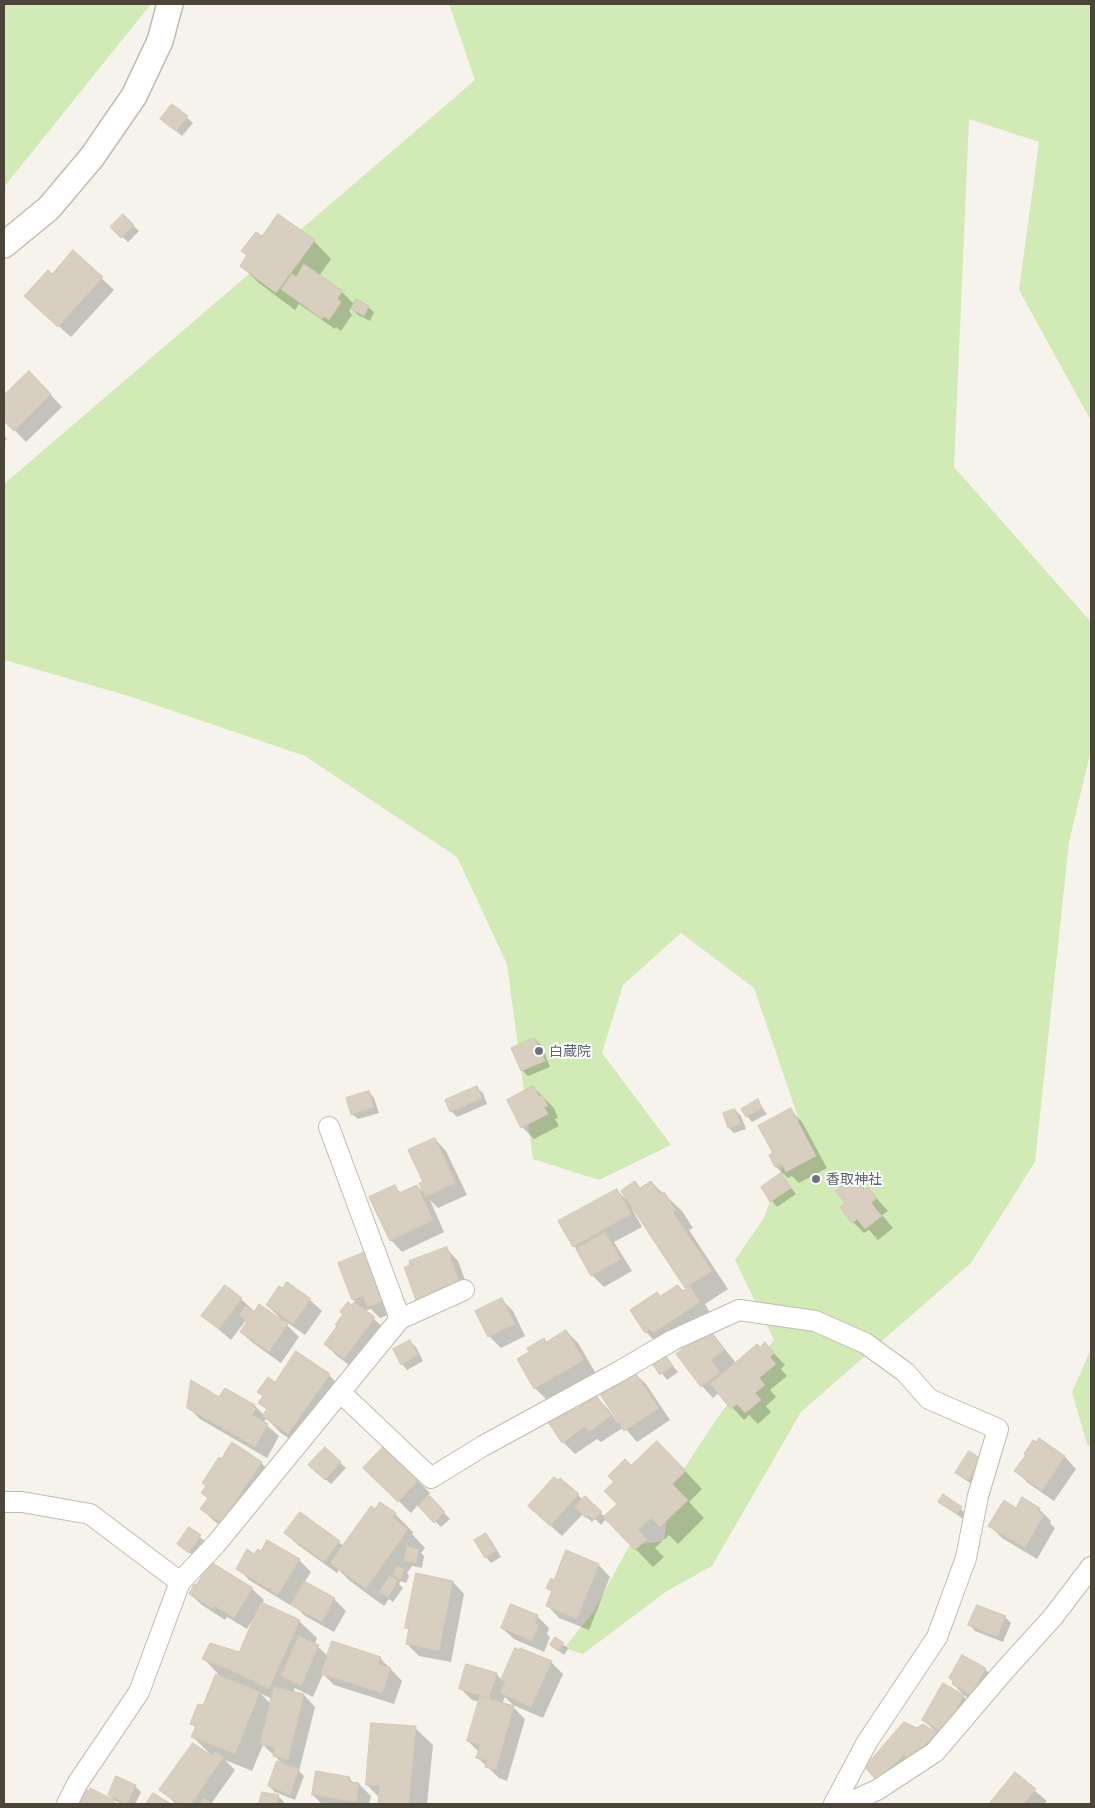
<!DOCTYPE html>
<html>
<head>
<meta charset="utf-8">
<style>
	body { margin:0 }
	#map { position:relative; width:1095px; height:1808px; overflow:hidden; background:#f6f3ec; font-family:Commissioner,sans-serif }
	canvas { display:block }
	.frame { position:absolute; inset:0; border:5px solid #4b4439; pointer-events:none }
</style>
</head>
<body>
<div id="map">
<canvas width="1095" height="1808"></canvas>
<div class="frame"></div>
</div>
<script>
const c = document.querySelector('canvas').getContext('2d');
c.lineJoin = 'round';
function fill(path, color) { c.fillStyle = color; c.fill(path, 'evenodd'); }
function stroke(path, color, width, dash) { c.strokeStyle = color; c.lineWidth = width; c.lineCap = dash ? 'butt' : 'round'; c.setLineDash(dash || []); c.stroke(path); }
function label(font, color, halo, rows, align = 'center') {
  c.font = font + ' Commissioner,"Noto Sans JP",sans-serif'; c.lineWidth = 4; c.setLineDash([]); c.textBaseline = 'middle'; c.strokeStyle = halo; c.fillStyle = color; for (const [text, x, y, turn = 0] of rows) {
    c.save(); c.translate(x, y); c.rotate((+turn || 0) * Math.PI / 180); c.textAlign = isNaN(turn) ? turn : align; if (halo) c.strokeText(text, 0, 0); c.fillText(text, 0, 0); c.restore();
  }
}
fill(new Path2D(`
	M4 4H151L4 187Z
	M449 4H1091V421L1019 290 1039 142 969 119 954 467 1091 622V750L1069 842 1035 1162 971 1263 801 1412 712 1566 667 1591 583 1654 564 1648 594 1611 629 1546 664 1541 670 1490 716 1420 774 1340 735 1260 764 1218 799 1120 754 988 681 933 623 985 602 1053 671 1145 599 1180 533 1159 507 964 457 857 305 756 132 697 4 660V484L475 80Z
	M1091 1349V1447L1087 1444 1072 1392Z`), '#d2eab5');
fill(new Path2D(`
	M173 106 193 123 182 136 168 124Z
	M123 216 139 231 128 242 112 227Z
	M262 238 314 241 331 259 319 276 342 292 354 304 368 307 374 312 370 321 358 315 351 308 349 311 352 315 341 331 336 327 335 329 299 304 295 310 259 283 241 266Z
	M74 252 114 290 71 337 38 308Z
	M29 372 62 407 26 442 4 419V397Z
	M4 435 7 439 4 442Z
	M535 1039 541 1045 550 1067 528 1076 523 1071 513 1049Z
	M533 1087 554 1108 558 1118 555 1119 559 1126 534 1139 522 1127Z
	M477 1088 483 1093 487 1104 457 1117 451 1111Z
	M369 1092 374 1098 379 1113 358 1119 352 1114Z
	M757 1101 767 1114 752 1122 747 1116Z
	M735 1110 741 1116 746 1129 734 1133 729 1128 724 1114Z
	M791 1110 802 1122 827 1168 799 1183 792 1176 788 1178 776 1167 770 1155 774 1153Z
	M435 1139 446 1151 467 1195 438 1208 430 1200 444 1232 402 1252 391 1240 395 1187 401 1193 417 1186 425 1194 424 1182Z
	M781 1175 796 1194 777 1207 762 1187Z
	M854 1178 866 1191 868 1189 888 1211 882 1215 893 1228 878 1240 869 1230 864 1233 853 1222Z
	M651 1182 682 1211 693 1228 689 1230 728 1289 705 1304 711 1314 658 1344 646 1332 631 1310 661 1297 678 1286 684 1292 688 1289 634 1208 632 1209 642 1227 614 1242 632 1271 604 1287 592 1275 578 1250 574 1246 616 1190 629 1202 635 1183 641 1189Z
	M447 1249 458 1261 471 1296 429 1311 417 1299Z
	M339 1264 398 1311 380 1318 371 1309 365 1311 386 1330 356 1370 337 1356 325 1344 355 1302 353 1299Z
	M225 1286 241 1299 255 1312 281 1321 282 1320 267 1305 310 1300 322 1311 305 1335 285 1321 284 1322 299 1337 281 1363 253 1343 241 1332 248 1322 246 1320 231 1340 203 1316Z
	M502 1300 513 1311 525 1336 501 1348 489 1336Z
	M566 1331 578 1343 595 1372 547 1400 535 1388 547 1343Z
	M709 1331 720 1343 736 1363 765 1344 785 1365 781 1369 787 1376 770 1390 776 1397 766 1406 771 1412 758 1424 749 1415 744 1420 719 1393 713 1398 702 1386Z
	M410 1342 416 1347 423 1361 407 1370 402 1364Z
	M297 1352 329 1375 347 1393 306 1451 281 1433 266 1418 264 1423 279 1436 267 1458 200 1419 188 1407 220 1399 225 1389 255 1406 264 1415 267 1410 260 1403ZM252 1408H255L249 1420Z
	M664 1355 678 1372 667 1380 653 1362Z
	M634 1373 646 1384 670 1420 637 1442 624 1427 601 1442 597 1439 575 1454 563 1442 576 1410 596 1397 608 1409 618 1423 620 1422Z
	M1040 1440 1065 1457 1076 1469 1054 1501 1028 1483 1016 1471Z
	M384 1448 430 1493 427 1496 450 1519 441 1527 418 1505 411 1513 365 1468Z
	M325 1449 346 1468 331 1484 316 1471Z
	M675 1460 702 1489 689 1502 704 1518 678 1544 669 1535 655 1548 664 1557 653 1567 606 1519 601 1525 595 1519 592 1522 583 1514 562 1536 542 1518 578 1495 583 1500 585 1498 605 1517 619 1504 631 1467Z
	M981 1460 974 1486 957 1473Z
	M261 1463 273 1474 233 1534 214 1521 202 1509 209 1499 203 1493Z
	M943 1496 967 1514 963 1519 939 1502Z
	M1022 1499 1039 1509 1051 1521 1050 1523 1055 1528 1037 1559 1002 1538 990 1526 1016 1509Z
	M381 1503 395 1514 413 1532 412 1534 425 1548 421 1553 424 1556 422 1568 412 1566 407 1573 409 1576 406 1583 401 1581 399 1584 403 1588 393 1602 389 1599 384 1606 350 1581 339 1570 337 1573 298 1545 286 1533 339 1542 344 1547Z
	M190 1529 206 1542 195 1557 179 1544Z
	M485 1535 491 1540 501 1557 491 1563 486 1557Z
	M255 1555 299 1560 311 1572 304 1583 334 1599 346 1611 334 1632 305 1616 292 1603 290 1605 249 1580 238 1568Z
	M599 1565 610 1577 589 1630 559 1618 548 1606 553 1593 548 1588 555 1581Z
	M453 1582 464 1594 451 1662 419 1656 407 1644 410 1631 406 1627Z
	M252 1589 264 1600 262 1604 299 1621 317 1638 315 1644 328 1656 380 1658 402 1681 394 1704 334 1685 323 1674 313 1697 295 1688 293 1693 304 1695 315 1707 299 1771 304 1776 295 1800 275 1792 269 1786 283 1764 263 1745 252 1771 225 1760 235 1770 211 1804H176L161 1790 212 1758 214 1756 210 1754 193 1737 196 1728 192 1724 222 1678 204 1659 240 1654 256 1616H255L247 1629 227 1617 225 1620 202 1605 190 1594ZM260 1693 272 1699 271 1704Z
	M537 1616 549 1628 547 1634 550 1637 544 1652 514 1639 502 1628Z
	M1005 1617 1011 1623 1003 1642 975 1631 970 1625Z
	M563 1644 568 1649 564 1655 551 1645Z
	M515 1650 551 1662 563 1674 543 1718 513 1705 505 1697 502 1704 513 1707 525 1719 507 1781 499 1778 478 1758 479 1752 468 1741 479 1702 472 1700 460 1688 496 1674 502 1680Z
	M962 1656 985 1669 997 1681 983 1706 965 1696 953 1684Z
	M943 1685 963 1696 975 1708 955 1743 935 1731 923 1720Z
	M923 1726 936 1734 948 1746 890 1791 866 1767Z
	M415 1728 433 1745 427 1804H380V1798L367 1785Z
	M1015 1774 1047 1801 1044 1804H991Z
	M117 1778 135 1786 141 1792 135 1804H122L115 1801 109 1795Z
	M349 1778 355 1784H359L371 1796 369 1804H322L313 1795Z
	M263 1793 279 1797 284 1802V1804H261Z`), '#0003');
const building = new Path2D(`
	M172 104 188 116 176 131 160 119Z
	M123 214 134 225 121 238 110 227Z
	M278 214 315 240 276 293 240 266 247 255 241 251 256 232 262 236Z
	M73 250 103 277 58 327 24 296 48 270 52 274Z
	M304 264 343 291 337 299 341 302 329 320 324 316 322 319 281 289 292 274 296 277Z
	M356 299 369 306 364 316 351 309Z
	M29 371 51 394 14 431 4 421V395Z
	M535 1038 545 1061 521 1071 511 1048Z
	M477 1086 482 1098 450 1112 445 1100Z
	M533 1086 539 1096 542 1095 548 1106 544 1107 548 1114 521 1128 507 1100Z
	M369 1091 374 1107 351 1115 346 1098Z
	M758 1099 762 1108 746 1117 741 1109Z
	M791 1108 816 1156 786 1172 782 1164 775 1167 769 1155 773 1153 758 1126Z
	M735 1109 741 1124 728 1128 723 1113Z
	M435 1138 456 1183 425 1197 419 1183 423 1182 408 1150Z
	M781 1173 791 1188 770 1202 761 1187Z
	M854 1177 864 1190 868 1187 877 1198 871 1203 882 1216 865 1229 857 1219 852 1223 840 1207 845 1203 836 1191Z
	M635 1181 640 1188 651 1181 660 1194 664 1192 676 1210 673 1212 712 1271 685 1288 621 1191Z
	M395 1185 399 1193 417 1185 433 1220 390 1241 369 1197Z
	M617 1189 631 1214 573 1247 558 1221Z
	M605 1232 621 1259 591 1276 576 1249Z
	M447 1247 460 1285 416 1300 404 1267 410 1265 409 1261Z
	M368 1251 387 1300 367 1307 363 1296 352 1300 338 1263Z
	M287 1282 311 1299 293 1324 266 1305 279 1286 282 1288Z
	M225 1285 242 1298 219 1329 201 1316Z
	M678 1285 682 1291 690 1286 700 1302 653 1333 650 1329 645 1333 630 1310 657 1292 660 1296Z
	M502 1298 515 1324 488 1337 475 1311Z
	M348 1302 352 1305 354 1302 375 1317 344 1359 324 1344 337 1326 335 1325 343 1314 340 1312Z
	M259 1304 288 1324 269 1352 240 1332 247 1321 239 1315 245 1306 254 1312Z
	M709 1329 725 1350 711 1360 720 1372 701 1387 676 1354Z
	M566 1330 584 1360 534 1389 517 1359 529 1352 527 1348 544 1338 546 1342Z
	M410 1340 418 1355 401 1365 393 1349Z
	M765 1342 774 1353 770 1357 776 1364 759 1378 765 1385 755 1393 761 1400 745 1413 737 1404 731 1409 710 1384 757 1344 760 1347Z
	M296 1351 330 1374 288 1434 262 1416 267 1409 258 1403 263 1396 257 1392 268 1377 275 1382Z
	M664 1353 673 1366 660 1375 651 1362Z
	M634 1371 659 1408 624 1431 600 1394Z
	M191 1380 219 1397 225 1388 255 1405 251 1414 268 1424 255 1447 187 1408Z
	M596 1395 611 1416 589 1432 585 1427 562 1443 548 1422 573 1405 576 1409Z
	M1039 1438 1065 1456 1042 1491 1014 1471 1026 1455 1024 1454 1033 1440 1037 1442Z
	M657 1441 686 1471 672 1484 688 1500 660 1527 651 1518 638 1530 647 1539 635 1550 603 1517 617 1504 604 1491 614 1482 608 1476 625 1459 631 1465Z
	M232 1442 262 1462 221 1523 200 1509 208 1498 201 1493 206 1486 202 1483 219 1457 221 1459Z
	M384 1446 419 1480 398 1502 363 1468Z
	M325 1447 341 1462 325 1480 308 1465Z
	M969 1451 981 1459 968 1481 955 1473Z
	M554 1477 558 1480 560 1478 579 1494 550 1526 528 1506Z
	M943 1494 962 1507 957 1514 938 1502Z
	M429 1495 445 1512 434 1523 418 1506Z
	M585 1496 602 1512 594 1520 588 1515 586 1518 575 1507Z
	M1022 1497 1040 1508 1038 1512 1044 1515 1025 1548 988 1526 1004 1500 1016 1508Z
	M380 1502 396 1513 393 1518 408 1529 366 1589 330 1563 371 1506 375 1509Z
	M300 1512 340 1541 324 1562 284 1533Z
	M189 1527 201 1535 189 1553 177 1544Z
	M486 1533 496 1551 485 1558 474 1540Z
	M267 1540 300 1559 278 1595 236 1569 247 1549 254 1554 258 1549 261 1551Z
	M407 1546 419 1549 416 1563 404 1561Z
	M566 1550 599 1564 577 1619 546 1606 552 1591 546 1588 551 1578 554 1580Z
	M211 1562 253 1588 234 1618 215 1606 213 1609 189 1594 194 1584 196 1585Z
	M397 1566 405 1569 400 1579 393 1575Z
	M416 1573 453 1581 439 1651 406 1644 409 1628H405Z
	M390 1576 398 1581 388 1597 379 1592Z
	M304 1581 335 1598 322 1622 291 1605Z
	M261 1602 300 1620 269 1689 232 1671 202 1659 210 1643 239 1652Z
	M511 1604 538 1615 535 1623 539 1624 532 1641 501 1628Z
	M977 1605 1006 1616 997 1637 968 1625Z
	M299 1636 319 1645 301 1686 281 1676Z
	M555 1637 564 1643 558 1651 550 1645Z
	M332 1641 381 1657 378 1664 391 1668 382 1693 321 1674Z
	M515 1648 519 1650 520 1648 552 1661 531 1707 500 1693 505 1681 501 1680Z
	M962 1655 986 1668 971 1695 952 1684 953 1681 949 1678Z
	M466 1664 497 1673 489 1698 459 1689Z
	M216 1674 260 1692 235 1754 191 1737 196 1726 190 1724 198 1704 203 1705Z
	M943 1683 964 1695 943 1733 922 1720Z
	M274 1687 304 1694 288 1760 273 1756 275 1748 260 1744Z
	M480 1696 514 1706 496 1770 485 1767 487 1761 476 1758 480 1745 467 1741Z
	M904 1722 917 1728 923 1724 937 1733 909 1760 904 1755 877 1781 865 1767Z
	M371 1723 416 1726 409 1804H378L380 1786 366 1785Z
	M193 1743 212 1756 215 1751 224 1757 191 1804H179L159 1790Z
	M277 1761 299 1769 290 1795 268 1786Z
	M316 1771 350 1777 349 1782 359 1783 356 1802 312 1795Z
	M1015 1772 1036 1789 1023 1804H989Z
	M116 1776 136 1785 127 1804 108 1795Z
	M90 1788 114 1800 113 1802 117 1804H77L85 1789 89 1791Z
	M262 1792 279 1795 277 1804H259Z
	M153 1793 171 1804H146Z
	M204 1798 213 1804H200Z`);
fill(building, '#d8cfc1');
stroke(building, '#d3c7b4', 1);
const minor = new Path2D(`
	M329 1127 400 1319
	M340 1392 431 1478 483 1446 620 1371 673 1340 739 1310 815 1321 865 1343 905 1372 929 1399 998 1429 978 1496 966 1558 937 1637 867 1742 834 1804
	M4 1502H22L90 1514 180 1582
	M67 1804 77 1784 139 1692 180 1582 216 1544 400 1319 464 1290
	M846 1804 877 1790 935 1752 1004 1671 1053 1617 1091 1567`);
const tertiary = new Path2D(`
	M4 245 49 208 92 157 134 96 160 41 170 4`);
stroke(minor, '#c2bbae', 22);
stroke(tertiary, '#c2bbae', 28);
stroke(minor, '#fff', 20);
stroke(tertiary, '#fff', 25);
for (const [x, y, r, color] of [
	[539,1051,5,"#6b7280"],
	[816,1179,5,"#6b7280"]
]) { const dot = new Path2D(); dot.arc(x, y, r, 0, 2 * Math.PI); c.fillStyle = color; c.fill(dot); stroke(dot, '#fff', 2); }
label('14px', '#5b616d', '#fff', [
	["白蔵院",549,1051],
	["香取神社",826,1179]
], 'left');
</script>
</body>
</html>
